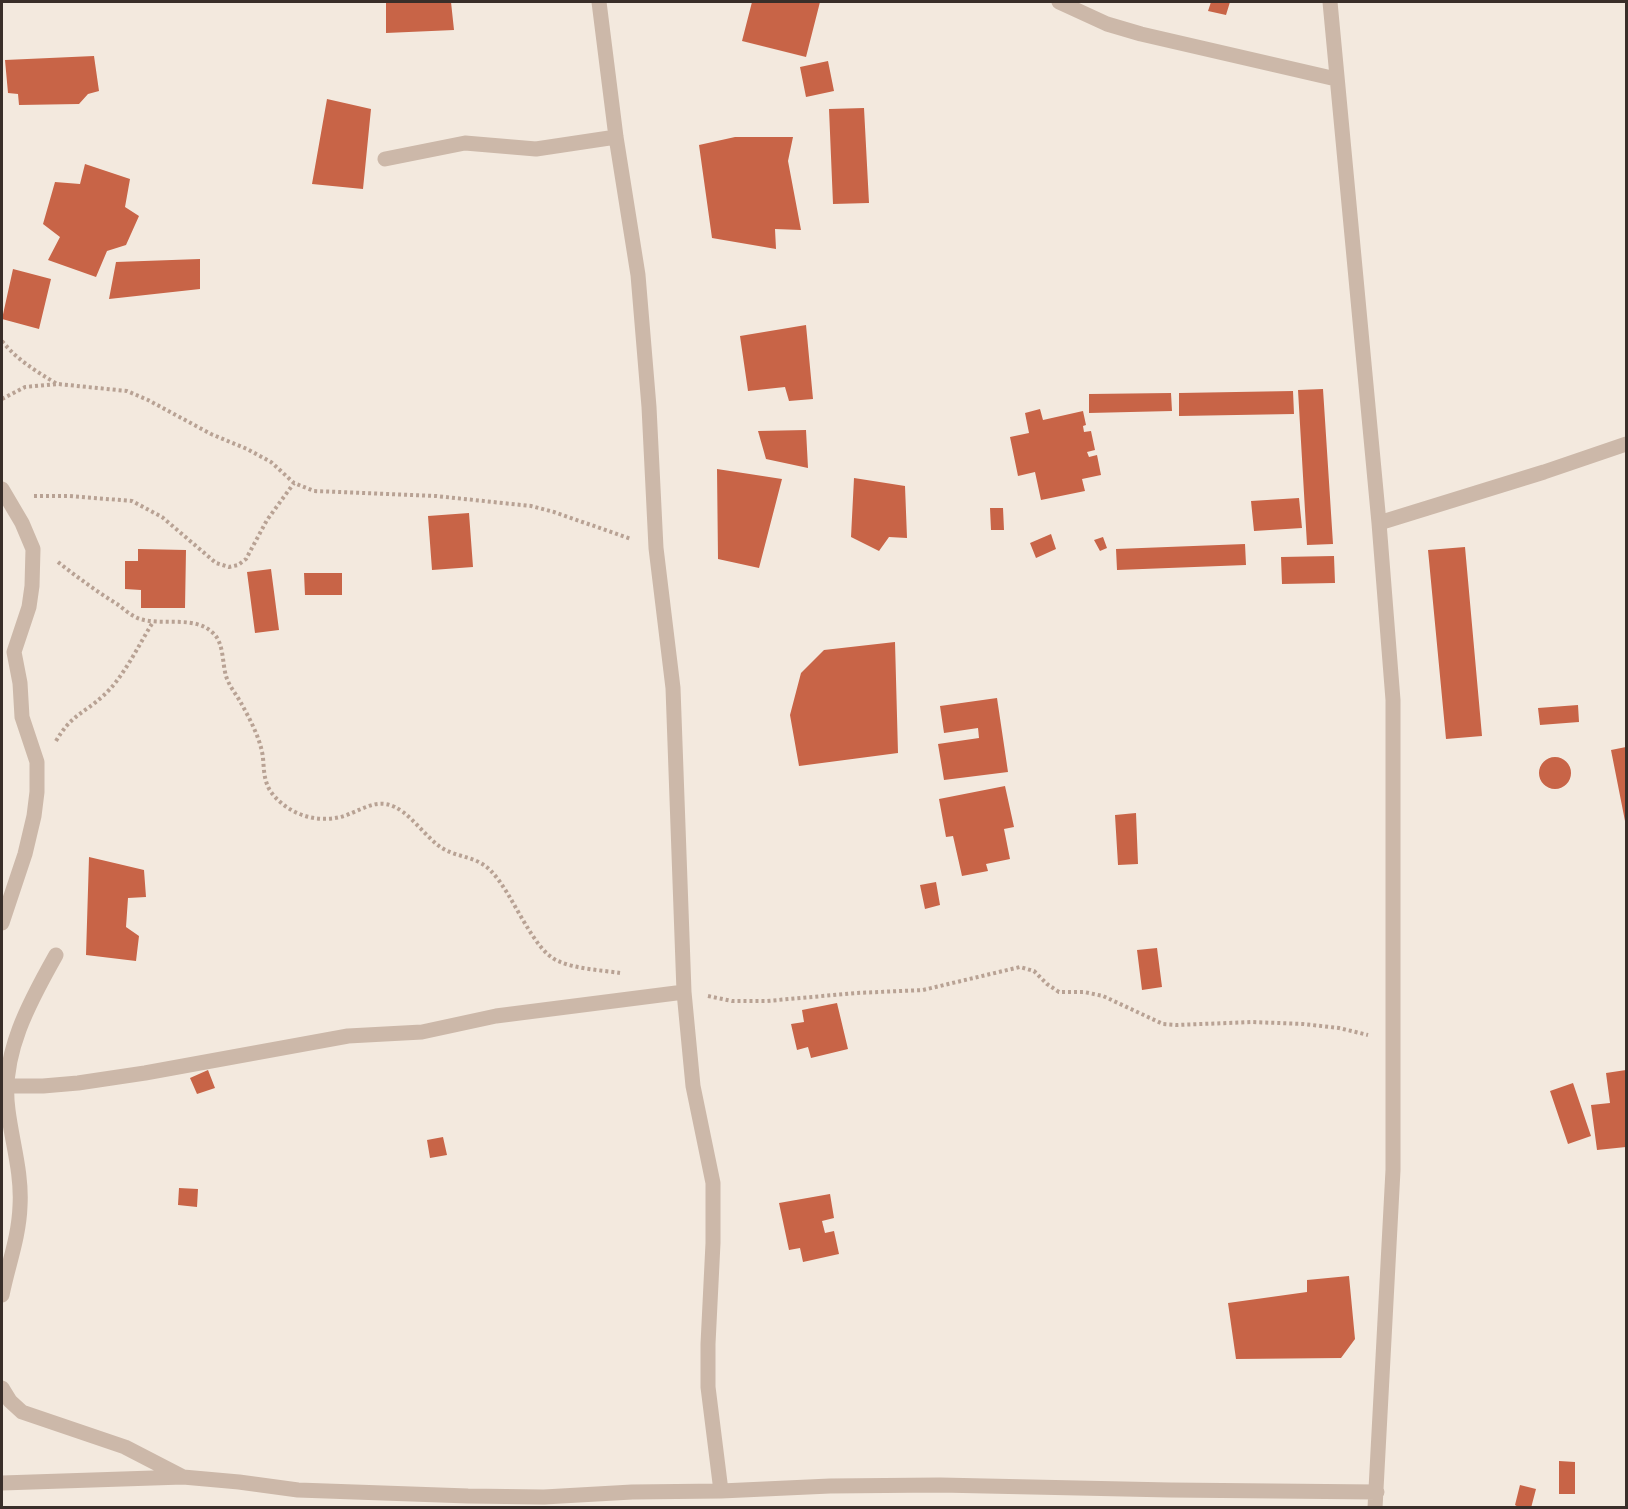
<!DOCTYPE html>
<html>
<head>
<meta charset="utf-8">
<style>
	body { margin:0 }
	#map { position:relative; width:1628px; height:1509px; overflow:hidden; background:#f3e9de; font-family:"Space Grotesk",sans-serif }
	canvas { display:block }
	.frame { position:absolute; inset:0; border:3px solid #392e29; pointer-events:none }
</style>
</head>
<body>
<div id="map">
<canvas width="1628" height="1509"></canvas>
<div class="frame"></div>
</div>
<script>
const c = document.querySelector('canvas').getContext('2d');
c.lineJoin = 'round';
function fill(path, color) { c.fillStyle = color; c.fill(path, 'evenodd'); }
function stroke(path, color, width, dash) { c.strokeStyle = color; c.lineWidth = width; c.lineCap = dash ? 'butt' : 'round'; c.setLineDash(dash || []); c.stroke(path); }
fill(new Path2D(`
	M386 2H451L454 30 386 33Z
	M752 2H820L806 57 742 41Z
	M1211 2H1230L1226 15 1208 11Z
	M94 56 99 91 88 94 79 104 19 105 18 94 8 93 5 60Z
	M828 61 834 91 806 97 800 67Z
	M327 99 371 109 363 189 312 184Z
	M864 108 869 203 833 204 829 109Z
	M735 137H793L788 161 801 230 775 229 776 249 712 238 699 145Z
	M85 164 130 179 125 207 139 216 126 245 107 251 96 277 48 260 60 237 43 224 55 182 80 184Z
	M200 259V289L109 299 116 262Z
	M13 269 51 279 39 329 2 319Z
	M806 325 813 399 789 401 785 387 748 391 740 336Z
	M1323 389 1333 544 1307 545 1298 390Z
	M1293 391 1294 414 1179 416V393Z
	M1171 393 1172 411 1089 413V394Z
	M1040 409 1043 420 1083 411 1086 425 1083 426 1084 432 1091 431 1095 450 1087 452 1089 457 1097 455 1101 475 1082 479 1085 491 1041 500 1035 472 1018 476 1010 437 1029 433 1025 413Z
	M806 430 808 468 766 459 758 431Z
	M717 469 782 479 759 568 718 559Z
	M854 478 905 486 907 538 889 537 879 551 851 537Z
	M1299 498 1302 528 1254 531 1251 501Z
	M990 508H1003L1004 530H991Z
	M469 513 473 567 432 570 428 516Z
	M1051 534 1056 549 1036 558 1030 543Z
	M1103 537 1107 548 1100 551 1094 540Z
	M1245 544 1246 565 1117 570 1116 549Z
	M1465 547 1482 736 1446 739 1428 550Z
	M138 549 186 550 185 608H141V590L125 589V561H138Z
	M1334 556 1335 583 1282 584 1281 557Z
	M271 569 279 630 255 633 247 572Z
	M304 573H342V595H305Z
	M895 642 898 753 799 766 790 715 801 673 824 650Z
	M997 698 1008 772 944 780 938 744 979 738 978 728 944 733 940 706Z
	M1578 705 1579 722 1540 725 1538 708Z
	M1626 747V821H1625L1611 750Z
	M1539 773a16 16 0 1 1 32 0a16 16 0 1 1-32 0Z
	M1005 786 1014 827 1004 829 1010 859 986 864 988 871 962 876 953 836 946 837 939 799Z
	M1136 813 1138 864 1118 865 1115 815Z
	M89 857 144 870 146 897 128 898 126 927 139 936 136 961 86 955Z
	M936 882 940 905 925 909 920 885Z
	M1157 948 1162 987 1142 990 1137 950Z
	M837 1003 848 1049 811 1058 808 1047 797 1050 791 1024 804 1022 802 1010Z
	M208 1070 215 1088 197 1094 190 1078Z
	M1626 1070V1147L1597 1150 1591 1105 1610 1103 1606 1073Z
	M1573 1083 1591 1136 1568 1144 1550 1091Z
	M443 1137 447 1155 430 1158 427 1140Z
	M179 1188 198 1189 197 1207 178 1205Z
	M830 1194 834 1218 822 1221 825 1233 834 1231 839 1254 803 1262 800 1248 789 1250 779 1203Z
	M1349 1276 1355 1339 1341 1358 1236 1359 1228 1303 1307 1292V1280Z
	M1559 1461 1575 1462V1494H1559Z
	M1520 1485 1536 1489 1531 1508H1520L1515 1505Z`), '#c86447');
stroke(new Path2D(`
	M2 341C17 360 36 371 57 384
	M2 399 25 387 58 384 127 391 148 400 211 434 247 449 271 462 294 483 314 491 436 496 531 506 554 512 631 539
	M34 496H70L132 501 162 517 216 563 229 567 238 565 246 559 267 520 294 483
	M58 562C77 577 96 591 117 604 124 609 131 616 140 619 163 626 195 615 213 633 224 643 222 662 226 676 229 686 236 694 241 703 250 719 261 740 263 758 264 770 264 782 271 792 288 815 318 824 344 816 367 808 380 795 403 812 416 822 426 836 439 846 455 858 476 855 491 871 513 893 532 950 558 961 576 969 600 970 620 973
	M56 741C71 715 83 714 103 696 124 677 138 646 153 622
	M708 996 732 1001H767L856 993 923 990 1020 967 1034 971 1047 984 1059 992H1084L1103 996 1163 1024 1177 1025 1252 1022 1303 1024 1339 1028 1368 1035`), '#b8a294', 4, [3, 3]);
stroke(new Path2D(`
	M599 2 616 137 638 275 649 407 656 548 673 688 684 992 693 1086 713 1183V1243L708 1344V1387L721 1491 830 1486 940 1485 1170 1490 1377 1492
	M1059 2 1107 24 1141 34 1336 79
	M1330 2 1379 523 1393 700V1170L1375 1508
	M385 159 465 143 536 149 616 137
	M2 489 22 523 33 549 32 586 29 607 14 652 20 683 22 717 37 762V792L34 816 25 854 2 923
	M1379 523 1544 472 1626 444
	M2 1086H43L78 1083 145 1073 348 1036 422 1032 496 1016 684 992
	M2 1295C8 1265 19 1237 20 1206 22 1173 12 1142 8 1110 0 1055 30 1001 56 955
	M2 1388 10 1401 22 1412 125 1447 183 1477
	M2 1483 183 1477 239 1482 298 1490 468 1496 544 1497 632 1492 721 1491`), '#ccb8a9', 15);
</script>
</body>
</html>
